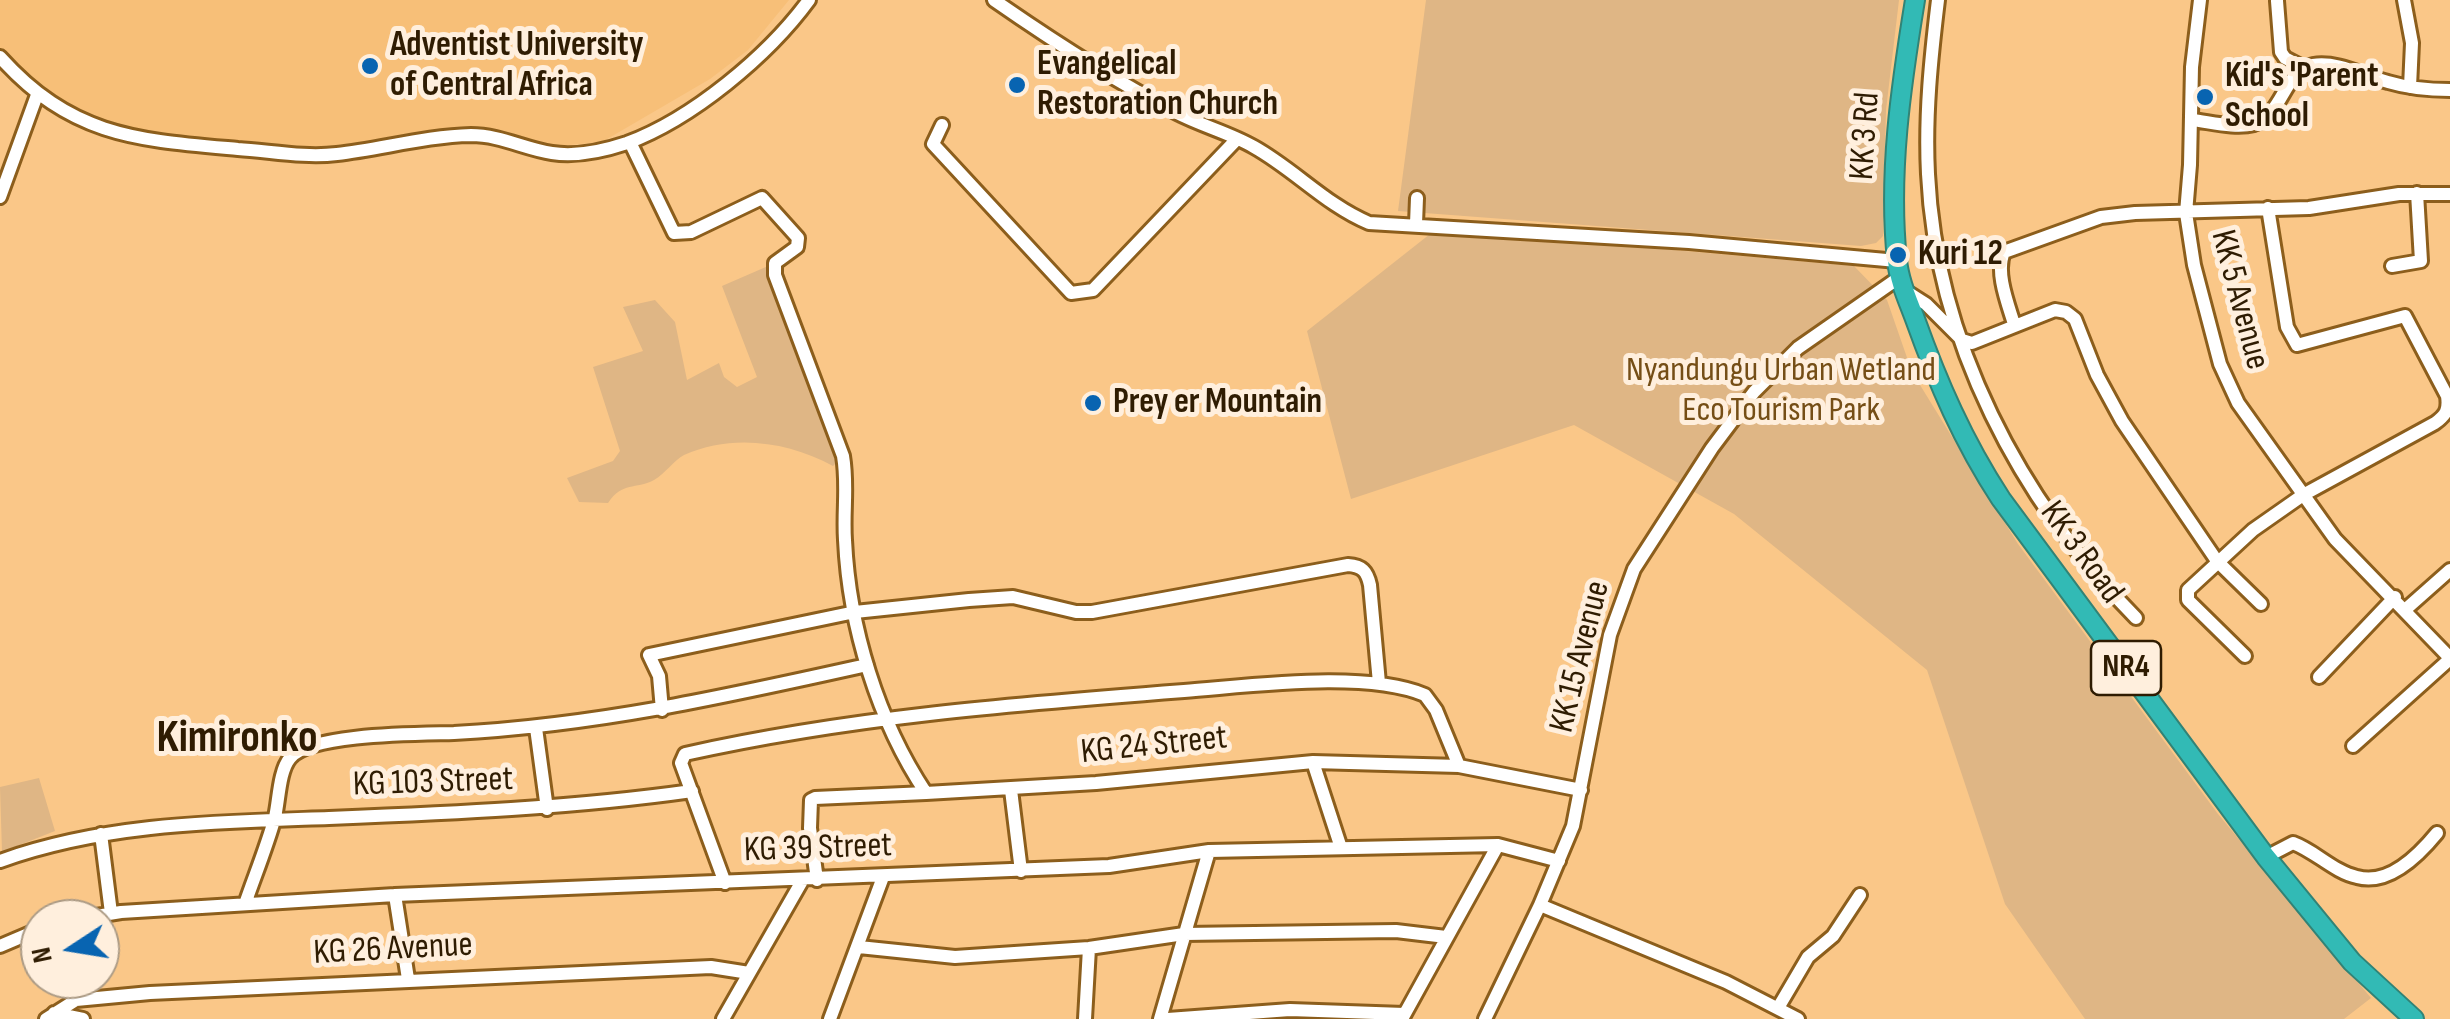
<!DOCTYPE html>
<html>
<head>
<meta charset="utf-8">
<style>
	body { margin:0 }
	#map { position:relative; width:2450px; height:1019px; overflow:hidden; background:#fac788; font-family:"Sofia Sans Condensed",sans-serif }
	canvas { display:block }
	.north { position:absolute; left:20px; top:899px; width:100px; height:100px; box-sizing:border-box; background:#ffefdd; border:2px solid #ac9b85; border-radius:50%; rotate:258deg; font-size:28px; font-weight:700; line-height:40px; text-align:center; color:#2f1c02 }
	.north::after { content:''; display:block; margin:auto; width:35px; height:45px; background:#0864b1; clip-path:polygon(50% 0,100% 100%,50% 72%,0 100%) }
</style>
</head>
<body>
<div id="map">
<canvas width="2450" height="1019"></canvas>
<div class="north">N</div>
</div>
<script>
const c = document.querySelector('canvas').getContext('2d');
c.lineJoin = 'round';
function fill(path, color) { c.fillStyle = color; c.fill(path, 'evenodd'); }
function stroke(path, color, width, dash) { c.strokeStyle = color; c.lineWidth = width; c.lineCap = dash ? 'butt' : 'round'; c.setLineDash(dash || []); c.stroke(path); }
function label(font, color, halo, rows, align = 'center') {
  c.font = font + ' "Sofia Sans Condensed",sans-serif'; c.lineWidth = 10; c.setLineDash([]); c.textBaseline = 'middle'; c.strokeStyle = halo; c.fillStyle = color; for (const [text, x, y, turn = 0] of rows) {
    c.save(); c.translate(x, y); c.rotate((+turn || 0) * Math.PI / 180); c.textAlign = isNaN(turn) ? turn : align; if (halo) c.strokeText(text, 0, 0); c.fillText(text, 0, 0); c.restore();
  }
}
fill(new Path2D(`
	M0 0H789L748 50 710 79 602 142 558 146 450 131 320 148 164 140 114 132 38 92 0 52Z`), '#f7bf78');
fill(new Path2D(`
	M1426 0H1899L1886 110 1883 236 1876 243 1861 246 1398 211Z
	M1430 234 1595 243 1854 266 1887 300 1912 372 2018 544 2218 814 2371 998 2344 1019H2085L2005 904 1927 670 1734 514 1574 425 1351 499 1307 331Z
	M775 263 843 456 833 466C789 442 733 433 684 455 673 461 666 473 654 480 635 490 623 481 608 503L579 502 567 478 613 461 620 451 593 367 643 351 623 307 655 300 675 322 687 380 719 363 724 377 737 387 757 377 722 286Z
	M39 778 55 831 2 852 0 787Z`), '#dfb685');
const minor = new Path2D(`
	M994 0C1053 41 1113 80 1177 113 1202 126 1230 133 1254 147 1295 170 1326 205 1369 223L1689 242 1897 261
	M1938 0C1931 58 1925 115 1928 174 1936 341 2020 501 2136 618
	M2200 0 2192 67 2190 165 2186 213 2194 265 2220 364 2238 403 2335 539 2450 658
	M2404 0 2412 43 2410 87
	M2277 1 2281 52 2285 58 2304 68
	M0 57C72 137 137 140 238 149 270 151 305 158 337 154 381 149 426 136 471 135 500 135 525 149 552 153 577 157 603 151 627 143 692 119 768 56 809 0
	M2192 120C2210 122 2236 129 2254 124 2283 115 2284 70 2313 65 2338 61 2364 76 2388 82 2408 88 2429 90 2450 90
	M942 125 933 144 1071 293 1093 290 1237 139
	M630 142 674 233 691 232 762 198 798 238 797 247 775 263V275L843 456C848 485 843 511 845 540 849 627 878 721 926 793L1096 783 1313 762 1459 766 1581 790
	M0 197 37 95
	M1416 224 1417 198
	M2392 266 2421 261 2417 193
	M1904 290 1926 304 1962 340 1972 343 2055 310 2066 312 2075 319 2097 375 2122 421 2217 561 2261 604
	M2014 324C2008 304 1995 272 2004 252L2101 217 2135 213 2309 208 2399 194H2450
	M2406 609 2450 570
	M2245 656 2188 600V590L2253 530 2303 495 2435 423C2446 415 2449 410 2447 396L2405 316 2297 345 2287 327 2268 208
	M2319 677 2395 597
	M662 710 659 676 649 655 855 612 969 600 1013 597 1076 612H1092L1348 565C1362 566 1367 571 1370 585L1379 683
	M536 728 547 809
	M2353 746 2450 659
	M1313 762 1341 848
	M1011 790 1021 871
	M101 834 111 913
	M2266 857 2293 843C2315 851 2334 872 2357 877 2389 886 2419 855 2437 833
	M0 861C106 823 218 822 329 818 451 813 572 808 692 791
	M817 880 810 828 811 800 815 798 926 793
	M725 883 681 763 685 754C850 717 1016 704 1184 691 1251 686 1365 670 1425 695L1436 710 1459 766
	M395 895 408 979
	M245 904C255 875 267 846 275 817 279 800 279 771 290 758 311 733 421 734 454 733 599 725 727 696 867 665
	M1540 905 1726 982 1798 1019
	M78 919 121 912 395 895 1109 866 1209 851 1498 845 1559 861
	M0 946 40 929
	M859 947 955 957 1089 948 1184 934 1396 931 1446 937
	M1778 1008 1808 957 1833 936 1860 895
	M54 1013 83 1019
	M46 1019 76 1000 150 993 711 967 749 973
	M723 1019 802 881
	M830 1019 883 877
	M1085 1019 1089 948
	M1160 1019 1209 851
	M1168 1019 1290 1010 1404 1014
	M1402 1019 1498 845
	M1485 1019 1540 905 1573 826 1610 635 1634 569 1712 448 1754 392 1798 348 1900 277`);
const highway = new Path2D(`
	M1915 0C1901 86 1888 173 1897 260 1899 281 1908 300 1915 319 1938 383 1963 441 2001 499L2266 857 2352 962 2414 1019`);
stroke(minor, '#8c5e1c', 18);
stroke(highway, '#318376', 22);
stroke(minor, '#fff', 12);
stroke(highway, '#32bab5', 18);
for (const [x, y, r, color] of [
	[370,66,10,"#0864b1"],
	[1017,85,10,"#0864b1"],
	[2205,97,10,"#0864b1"],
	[1898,255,10,"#0864b1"],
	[1093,403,10,"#0864b1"]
]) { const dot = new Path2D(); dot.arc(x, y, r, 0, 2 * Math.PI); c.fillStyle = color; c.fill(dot); stroke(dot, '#ffefdd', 4); }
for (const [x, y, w] of [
	[2126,668,70]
]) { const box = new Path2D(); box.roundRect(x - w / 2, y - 27, w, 54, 8); c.fillStyle = '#ffefdd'; c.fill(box); stroke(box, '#2f1c02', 2.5); }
label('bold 32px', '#2f1c02', null, [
	["NR4",2126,668]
]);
label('bold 35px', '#2f1c02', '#ffefdd', [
	["Adventist University",390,46],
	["of Central Africa",390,86],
	["Evangelical",1037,65],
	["Restoration Church",1037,105],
	["Kid's 'Parent",2225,77],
	["School",2225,117],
	["Kuri 12",1918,255],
	["Prey er Mountain",1113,403]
], 'left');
label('35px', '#2f1c02', '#ffefdd', [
	["KK 3 Rd",1866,136,-86],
	["KK 5 Avenue",2239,300,75],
	["KK 3 Road",2081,553,54],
	["KK 15 Avenue",1581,657,-76],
	["KG 24 Street",1154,746,-6],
	["KG 103 Street",433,783,-2],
	["KG 39 Street",818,849,-2],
	["KG 26 Avenue",393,950,-3]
]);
label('35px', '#754e16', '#ffefdd', [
	["Nyandungu Urban Wetland",1781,371],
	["Eco Tourism Park",1781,411]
]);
label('bold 45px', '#2f1c02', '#ffefdd', [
	["Kimironko",237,740]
]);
</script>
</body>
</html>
